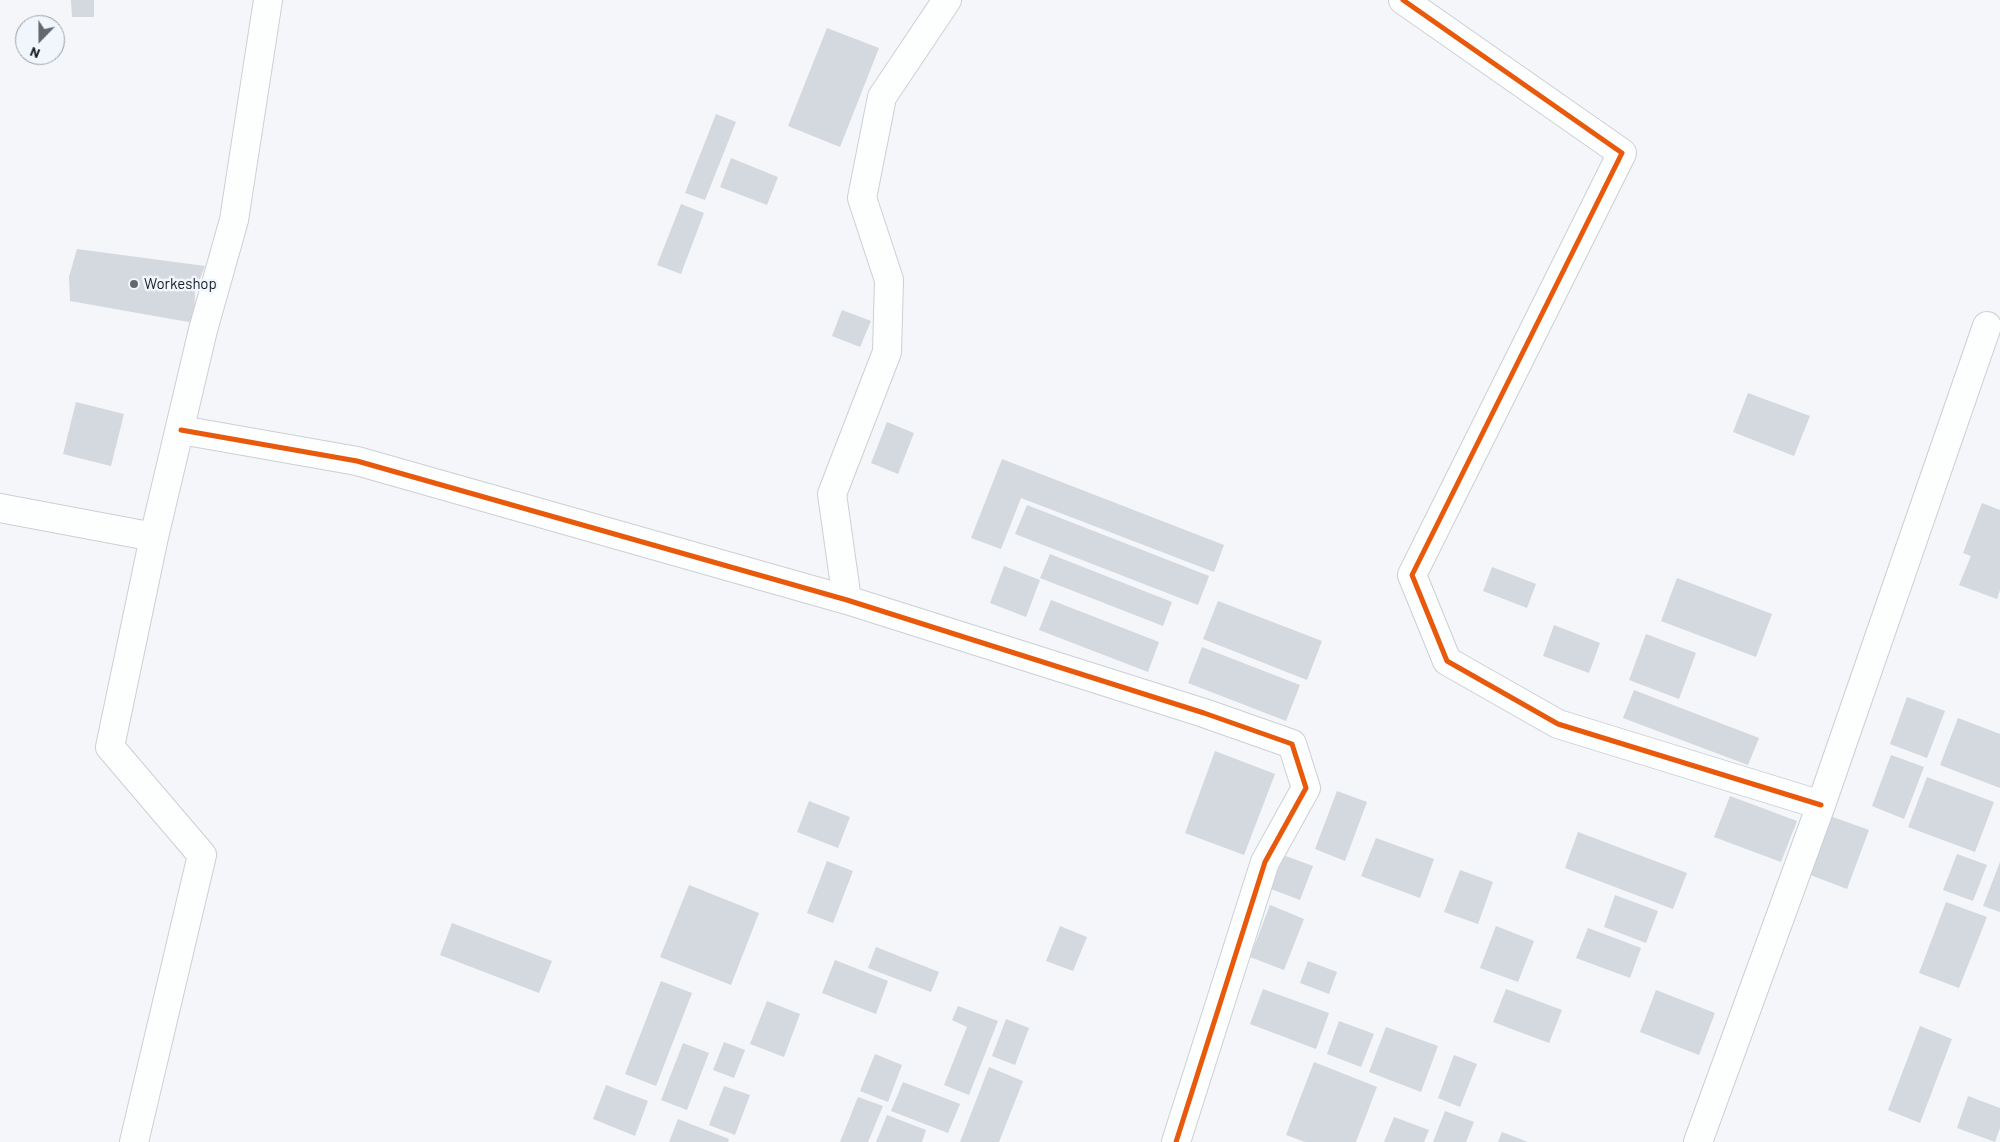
<!DOCTYPE html>
<html>
<head>
<meta charset="utf-8">
<style>
	body { margin:0 }
	#map { position:relative; width:2000px; height:1142px; overflow:hidden; background:#f4f6f9; font-family:Barlow,sans-serif }
	canvas { display:block }
	.north { position:absolute; left:15px; top:15px; width:50px; height:50px; box-sizing:border-box; background:#f1f6fc; border:1px solid #999fa7; border-radius:50%; rotate:202deg; font-size:14px; font-weight:700; line-height:20px; text-align:center; color:#151c27 }
	.north::after { content:''; display:block; margin:auto; width:18px; height:22px; background:#636870; clip-path:polygon(50% 0,100% 100%,50% 72%,0 100%) }
</style>
</head>
<body>
<div id="map">
<canvas width="2000" height="1142"></canvas>
<div class="north">N</div>
</div>
<script>
const c = document.querySelector('canvas').getContext('2d');
c.lineJoin = 'round';
function fill(path, color) { c.fillStyle = color; c.fill(path, 'evenodd'); }
function stroke(path, color, width, dash) { c.strokeStyle = color; c.lineWidth = width; c.lineCap = dash ? 'butt' : 'round'; c.setLineDash(dash || []); c.stroke(path); }
function label(font, color, halo, rows, align = 'center') {
  c.font = font + ' Barlow,sans-serif'; c.lineWidth = 5; c.setLineDash([]); c.textBaseline = 'middle'; c.strokeStyle = halo; c.fillStyle = color; for (const [text, x, y, turn = 0] of rows) {
    c.save(); c.translate(x, y); c.rotate((+turn || 0) * Math.PI / 180); c.textAlign = isNaN(turn) ? turn : align; if (halo) c.strokeText(text, 0, 0); c.fillText(text, 0, 0); c.restore();
  }
}
fill(new Path2D(`
	M71 0H94V17H72Z
	M827 28 879 48 840 147 788 126Z
	M716 114 736 122 705 200 685 193Z
	M731 158 778 177 767 205 720 187Z
	M681 204 704 213 681 274 657 265Z
	M77 249 205 266 195 292 194 323 70 301 69 277Z
	M842 310 871 321 860 347 832 336Z
	M1748 393 1810 416 1794 456 1733 432Z
	M76 402 124 414 111 466 63 454Z
	M887 422 914 433 898 474 871 463Z
	M1002 459 1224 545 1214 572 1021 498 1001 549 971 538Z
	M1982 503 2000 510V590L1997 599 1959 585 1971 556 1963 553Z
	M1027 505 1209 576 1198 605 1015 534Z
	M1050 554 1172 602 1163 626 1040 578Z
	M1004 566 1040 580 1026 617 990 603Z
	M1492 567 1536 584 1527 608 1483 591Z
	M1677 578 1772 614 1756 657 1661 621Z
	M1051 600 1159 642 1148 672 1039 630Z
	M1218 601 1322 641 1307 680 1203 639Z
	M1554 625 1600 643 1589 673 1543 656Z
	M1646 634 1696 653 1679 699 1629 680Z
	M1202 647 1300 685 1286 721 1188 683Z
	M1634 690 1759 738 1748 765 1623 718Z
	M1907 697 1945 711 1927 758 1890 744Z
	M1958 718 2000 734V788L1940 765Z
	M1215 751 1275 774 1244 855 1185 833Z
	M1891 755 1924 767 1904 819 1872 806Z
	M1927 777 1994 802 1975 852 1908 827Z
	M1337 791 1367 802 1345 861 1315 849Z
	M1730 796 1797 821 1781 862 1714 837Z
	M809 801 850 817 838 848 797 832Z
	M1830 816 1869 830 1847 889 1808 874Z
	M1578 832 1687 873 1673 909 1565 868Z
	M1376 838 1434 859 1420 898 1361 876Z
	M1957 854 1987 865 1973 901 1943 890Z
	M1283 855 1313 866 1300 900 1271 889Z
	M827 861 853 871 833 923 807 913Z
	M2000 862V912L1983 906Z
	M1460 870 1493 882 1478 924 1444 912Z
	M689 885 759 913 731 985 660 957Z
	M1615 895 1658 911 1646 943 1604 927Z
	M1946 902 1987 917 1959 988 1919 973Z
	M1270 905 1304 919 1284 970 1250 957Z
	M452 923 552 961 539 993 440 955Z
	M1060 926 1087 937 1073 971 1046 961Z
	M1496 926 1534 941 1518 982 1480 968Z
	M1588 928 1641 948 1630 978 1576 958Z
	M876 947 939 972 931 992 868 968Z
	M835 960 888 981 876 1014 822 993Z
	M1308 961 1337 972 1329 994 1300 983Z
	M661 981 692 993 656 1086 625 1074Z
	M1263 989 1329 1013 1316 1049 1250 1024Z
	M1506 989 1562 1010 1549 1043 1493 1022Z
	M1656 990 1715 1013 1699 1055 1640 1032Z
	M767 1001 800 1014 784 1057 750 1044Z
	M958 1006 998 1021 969 1095 944 1085 967 1027 952 1020Z
	M1006 1019 1029 1028 1015 1065 992 1056Z
	M1339 1021 1374 1034 1361 1067 1327 1054Z
	M1920 1026 1952 1039 1920 1123 1888 1110Z
	M1386 1027 1438 1046 1421 1092 1369 1072Z
	M724 1042 745 1050 734 1078 713 1070Z
	M683 1043 709 1053 687 1110 661 1100Z
	M875 1054 902 1065 888 1102 860 1091Z
	M1454 1055 1477 1064 1460 1107 1438 1098Z
	M1314 1062 1377 1087 1356 1142H1305L1286 1135Z
	M989 1067 1023 1081 999 1142H960Z
	M903 1082 960 1104 948 1133 891 1111Z
	M606 1085 648 1101 635 1136 593 1119Z
	M724 1086 750 1095 735 1135 709 1125Z
	M1968 1096 2000 1108V1128L1995 1142 1957 1128Z
	M858 1097 883 1106 868 1142H840Z
	M1445 1111 1474 1122 1466 1142H1433Z
	M887 1115 926 1130 922 1142H876Z
	M1394 1117 1429 1130 1424 1142H1384Z
	M678 1119 729 1139 728 1142H669Z
	M1502 1132 1528 1142H1498Z`), '#d4d8df');
const minor = new Path2D(`
	M1403 0 1622 153 1412 575 1447 661 1558 724 1821 805
	M181 430 357 461 847 600 1204 713 1292 744 1306 788 1265 862 1176 1142
	M0 508 154 537
	M847 600 832 494 887 352 889 280 862 198 882 97 947 0
	M134 1142 202 855 110 747 154 537 203 330 234 220 268 0
	M1698 1142 1821 805 1987 326`);
stroke(minor, '#cbd0d7', 30);
stroke(minor, '#fdfefe', 28);
stroke(new Path2D(`
	M1403 0 1622 153 1412 575 1447 661 1558 724 1821 805
	M181 430 357 461 847 600 1204 713 1292 744 1306 788 1265 862 1176 1142`), '#e8590c', 5);
for (const [x, y, r, color] of [
	[134,284,5,"#636870"]
]) { const dot = new Path2D(); dot.arc(x, y, r, 0, 2 * Math.PI); c.fillStyle = color; c.fill(dot); stroke(dot, '#f1f6fc', 2); }
label('15px', '#151c27', '#f1f6fc', [
	["Workeshop",144,284]
], 'left');
</script>
</body>
</html>
